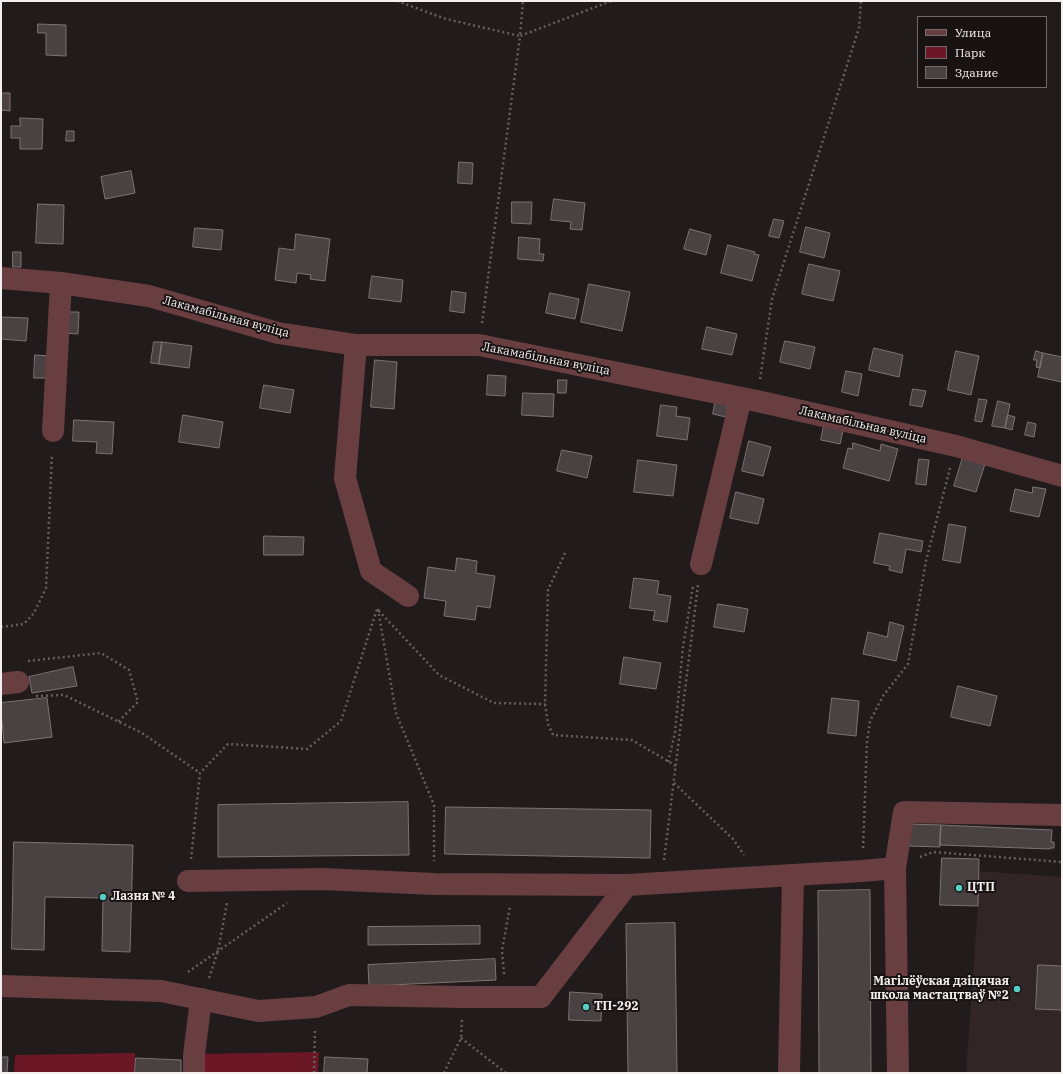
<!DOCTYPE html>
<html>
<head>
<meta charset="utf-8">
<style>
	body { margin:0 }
	#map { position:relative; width:1063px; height:1074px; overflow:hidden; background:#221b1b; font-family:"IBM Plex Serif",serif }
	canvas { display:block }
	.frame { position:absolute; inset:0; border:2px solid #f4efef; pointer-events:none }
	.legend { position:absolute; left:917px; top:16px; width:130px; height:72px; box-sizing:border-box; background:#181212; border:1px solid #706a6a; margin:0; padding:5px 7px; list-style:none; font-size:12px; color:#f4efef }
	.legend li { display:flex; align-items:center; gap:8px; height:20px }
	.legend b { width:20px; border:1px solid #706a6a }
</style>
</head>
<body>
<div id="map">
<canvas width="1063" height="1074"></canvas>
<div class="frame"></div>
<ul class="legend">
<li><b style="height:5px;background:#683e41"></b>Улица</li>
<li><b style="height:11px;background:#6b1725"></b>Парк</li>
<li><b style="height:11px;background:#4a4242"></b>Здание</li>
</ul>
</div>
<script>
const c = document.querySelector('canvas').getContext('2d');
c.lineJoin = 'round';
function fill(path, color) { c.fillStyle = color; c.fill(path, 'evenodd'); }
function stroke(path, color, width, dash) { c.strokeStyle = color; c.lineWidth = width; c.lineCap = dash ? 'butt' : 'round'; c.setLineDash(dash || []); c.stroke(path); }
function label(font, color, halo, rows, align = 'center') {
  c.font = font + ' "IBM Plex Serif",serif'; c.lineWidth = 4; c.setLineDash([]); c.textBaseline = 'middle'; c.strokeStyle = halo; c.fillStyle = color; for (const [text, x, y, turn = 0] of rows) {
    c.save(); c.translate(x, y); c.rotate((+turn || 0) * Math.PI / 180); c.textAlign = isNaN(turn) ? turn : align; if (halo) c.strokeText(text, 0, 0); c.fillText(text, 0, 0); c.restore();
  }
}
fill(new Path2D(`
	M979 871 1062 877V1073H966L978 906Z`), '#322526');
fill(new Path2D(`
	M319 1052 318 1073H198L199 1054Z
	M135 1053V1073H14L15 1055Z`), '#6b1725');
const building = new Path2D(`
	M38 24 66 25V56L46 55V33H38Z
	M1 93H10V111L1 110Z
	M20 118 43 119 42 149H20V138H11V126H20Z
	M67 131H74V141H66Z
	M459 162 473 163 472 184 458 183Z
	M131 171 135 193 105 199 101 177Z
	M554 199 585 203 582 230 570 229 571 222 551 220Z
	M512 202H532L531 224 512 223Z
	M38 204 64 205 63 244 36 243Z
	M774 219 784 221 779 238 769 236Z
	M806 227 830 233 824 258 800 252Z
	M195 228 223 230 221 250 193 247Z
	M690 229 711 235 706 255 684 249Z
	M296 234 330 239 325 281 310 279 311 275 297 273 296 283 275 280 279 248 294 250Z
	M519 237 540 239 539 254H544L543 261 518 259Z
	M728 245 755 252 754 254 759 255 752 281 721 273Z
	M13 252H21V267H13Z
	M809 264 840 271 833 301 802 294Z
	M372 276 403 280 401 302 369 298Z
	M589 284 630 292 622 331 581 322Z
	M452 291 466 293 464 313 450 311Z
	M550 293 579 299 575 319 546 313Z
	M65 312H79L78 334 64 333Z
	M1 317 28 318 26 341 1 339Z
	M707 327 737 334 732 355 702 349Z
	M785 341 815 347 810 369 780 362Z
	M154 342H162L159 364 151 363Z
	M162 342 192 346 189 368 159 364Z
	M874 348 903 355 899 377 869 370Z
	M956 351 979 356 971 395 948 390Z
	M1036 351 1043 353 1040 368 1036 367 1037 360H1034Z
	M1043 353 1062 357V382L1038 377Z
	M35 355 49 356 48 378H34Z
	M375 360 397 362 394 409 371 407Z
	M846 371 862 374 858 396 842 392Z
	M488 375 506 376 505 396 487 395Z
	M558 380H567L566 393H558Z
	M264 385 294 390 290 413 260 408Z
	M913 389 926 391 922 407 910 405Z
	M523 393 554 394 553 417 522 415Z
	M717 394 730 396 726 417 713 414Z
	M979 399 987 400 982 422 975 421Z
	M998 401 1010 404 1005 428 992 426Z
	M661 405 677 407 676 416 690 418 687 440 657 436Z
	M183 415 223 422 219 448 179 442Z
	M1008 415 1015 417 1012 430 1005 428Z
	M74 420 114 422 112 454 96 453 97 442 73 441Z
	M825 421 844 426 840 444 821 440Z
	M1028 422 1036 424 1034 437 1025 435Z
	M749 441 771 447 763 476 742 471Z
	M853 443 880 451 881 444 898 449 889 481 843 468 848 448 852 449Z
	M562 450 592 456 587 478 557 471Z
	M963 457 985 464 976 492 954 486Z
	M919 459 929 460 926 485 916 484Z
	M638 460 677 465 673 496 634 492Z
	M1033 487 1046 489 1039 517 1010 511 1015 489 1032 493Z
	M736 492 764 499 758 524 730 518Z
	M949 524 966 527 960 563 943 560Z
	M880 533 923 541 921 552 906 549 902 573 889 570 890 566 874 563Z
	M264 536 304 537 303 555H264Z
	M457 558 477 561 476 573 495 576 490 608 477 606 475 620 444 616 446 601 424 598 428 567 455 571Z
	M634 578 659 581 657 594 671 596 667 622 653 620 655 611 630 608Z
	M718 604 748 609 744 632 714 627Z
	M890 622 904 626 896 661 863 654 868 632 887 637Z
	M624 657 661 663 656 689 620 684Z
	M73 667 77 686 32 693 29 677Z
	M958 686 997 696 990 726 951 717Z
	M47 698 52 737 4 743 2 721H1V703Z
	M832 698 859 701 856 736 828 733Z
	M408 802 409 855 218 857V805Z
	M446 807 651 810 650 858 445 854Z
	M910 824 941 825 940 847 909 846Z
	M941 825 1052 830 1051 842H1054V848H1050V849L940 845Z
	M14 842 133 845 130 952 102 951 103 898 45 897 44 950 12 949Z
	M942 858 979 859 978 906 940 905Z
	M870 890 871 1073H819L818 891Z
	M675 923 677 1073H628L626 924Z
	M480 926V944L368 945V927Z
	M495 959 496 980 369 986 368 965Z
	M1038 965 1062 966V1010L1036 1009Z
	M570 992 602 994 601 1021 569 1020Z
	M1 1057H8L7 1073H1Z
	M325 1057 368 1059 367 1073H324Z
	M136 1058 181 1060V1073H135Z`);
fill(building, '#4a4242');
stroke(building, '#7c7474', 1);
stroke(new Path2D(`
	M397 1 446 19 520 36 523 1
	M482 323 520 36 611 1
	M760 379 772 299 859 28 861 1
	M565 553 548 590 545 704 548 724 553 735 632 740 676 766
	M378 609 396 713 434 805V861
	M1 627 24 624 34 613 46 588 52 454
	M28 661 101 653 129 670 138 702 118 722
	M36 696 64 695 142 733 200 773
	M668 762 675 733 683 647 693 586
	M674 783 733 839 744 855
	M863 848 867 742 870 721 883 696 908 664 926 561 950 468
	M920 857 933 852 1062 862
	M191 859 200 773 228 744 307 749 341 721 377 609 439 675 494 703 545 704
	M664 860 698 585
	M188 972 287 903
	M504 974 502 951 510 906
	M209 978 218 951 227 903
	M461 1038 506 1073
	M314 1073 315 1030
	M444 1073 461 1038 462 1019`), '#655f5f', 2.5, [2, 3]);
stroke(new Path2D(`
	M1 278 61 283 149 296 278 333 356 345H479L757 401 956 446 1062 476
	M356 345 345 478 371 571 408 596
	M53 431 61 283
	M701 564 741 398
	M1 684 18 682
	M793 875 862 871 895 868
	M188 881 322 879 435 884 627 885
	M1 986 161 991 258 1011 316 1007 349 995 464 997H541L627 885 793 875 789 1073
	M194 1073V1055L201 999
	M898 1073 895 868 904 812 1062 815`), '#683e41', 22);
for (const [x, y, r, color] of [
	[959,888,4,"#55cec4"],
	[103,897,4,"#55cec4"],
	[1017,989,4,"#55cec4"],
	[586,1007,4,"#55cec4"]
]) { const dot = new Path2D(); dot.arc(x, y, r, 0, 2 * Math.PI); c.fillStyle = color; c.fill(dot); stroke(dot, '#181212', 1.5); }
label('12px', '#f4efef', '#181212', [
	["Лакамабільная вуліца",226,317,15],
	["Лакамабільная вуліца",546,359,11],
	["Лакамабільная вуліца",863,425,13]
]);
label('bold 12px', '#f4efef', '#181212', [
	["ЦТП",967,888],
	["Лазня № 4",111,897],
	["Магілёўская дзіцячая",1009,982,"right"],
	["школа мастацтваў №2",1009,996,"right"],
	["ТП-292",594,1007]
], 'left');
</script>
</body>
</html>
